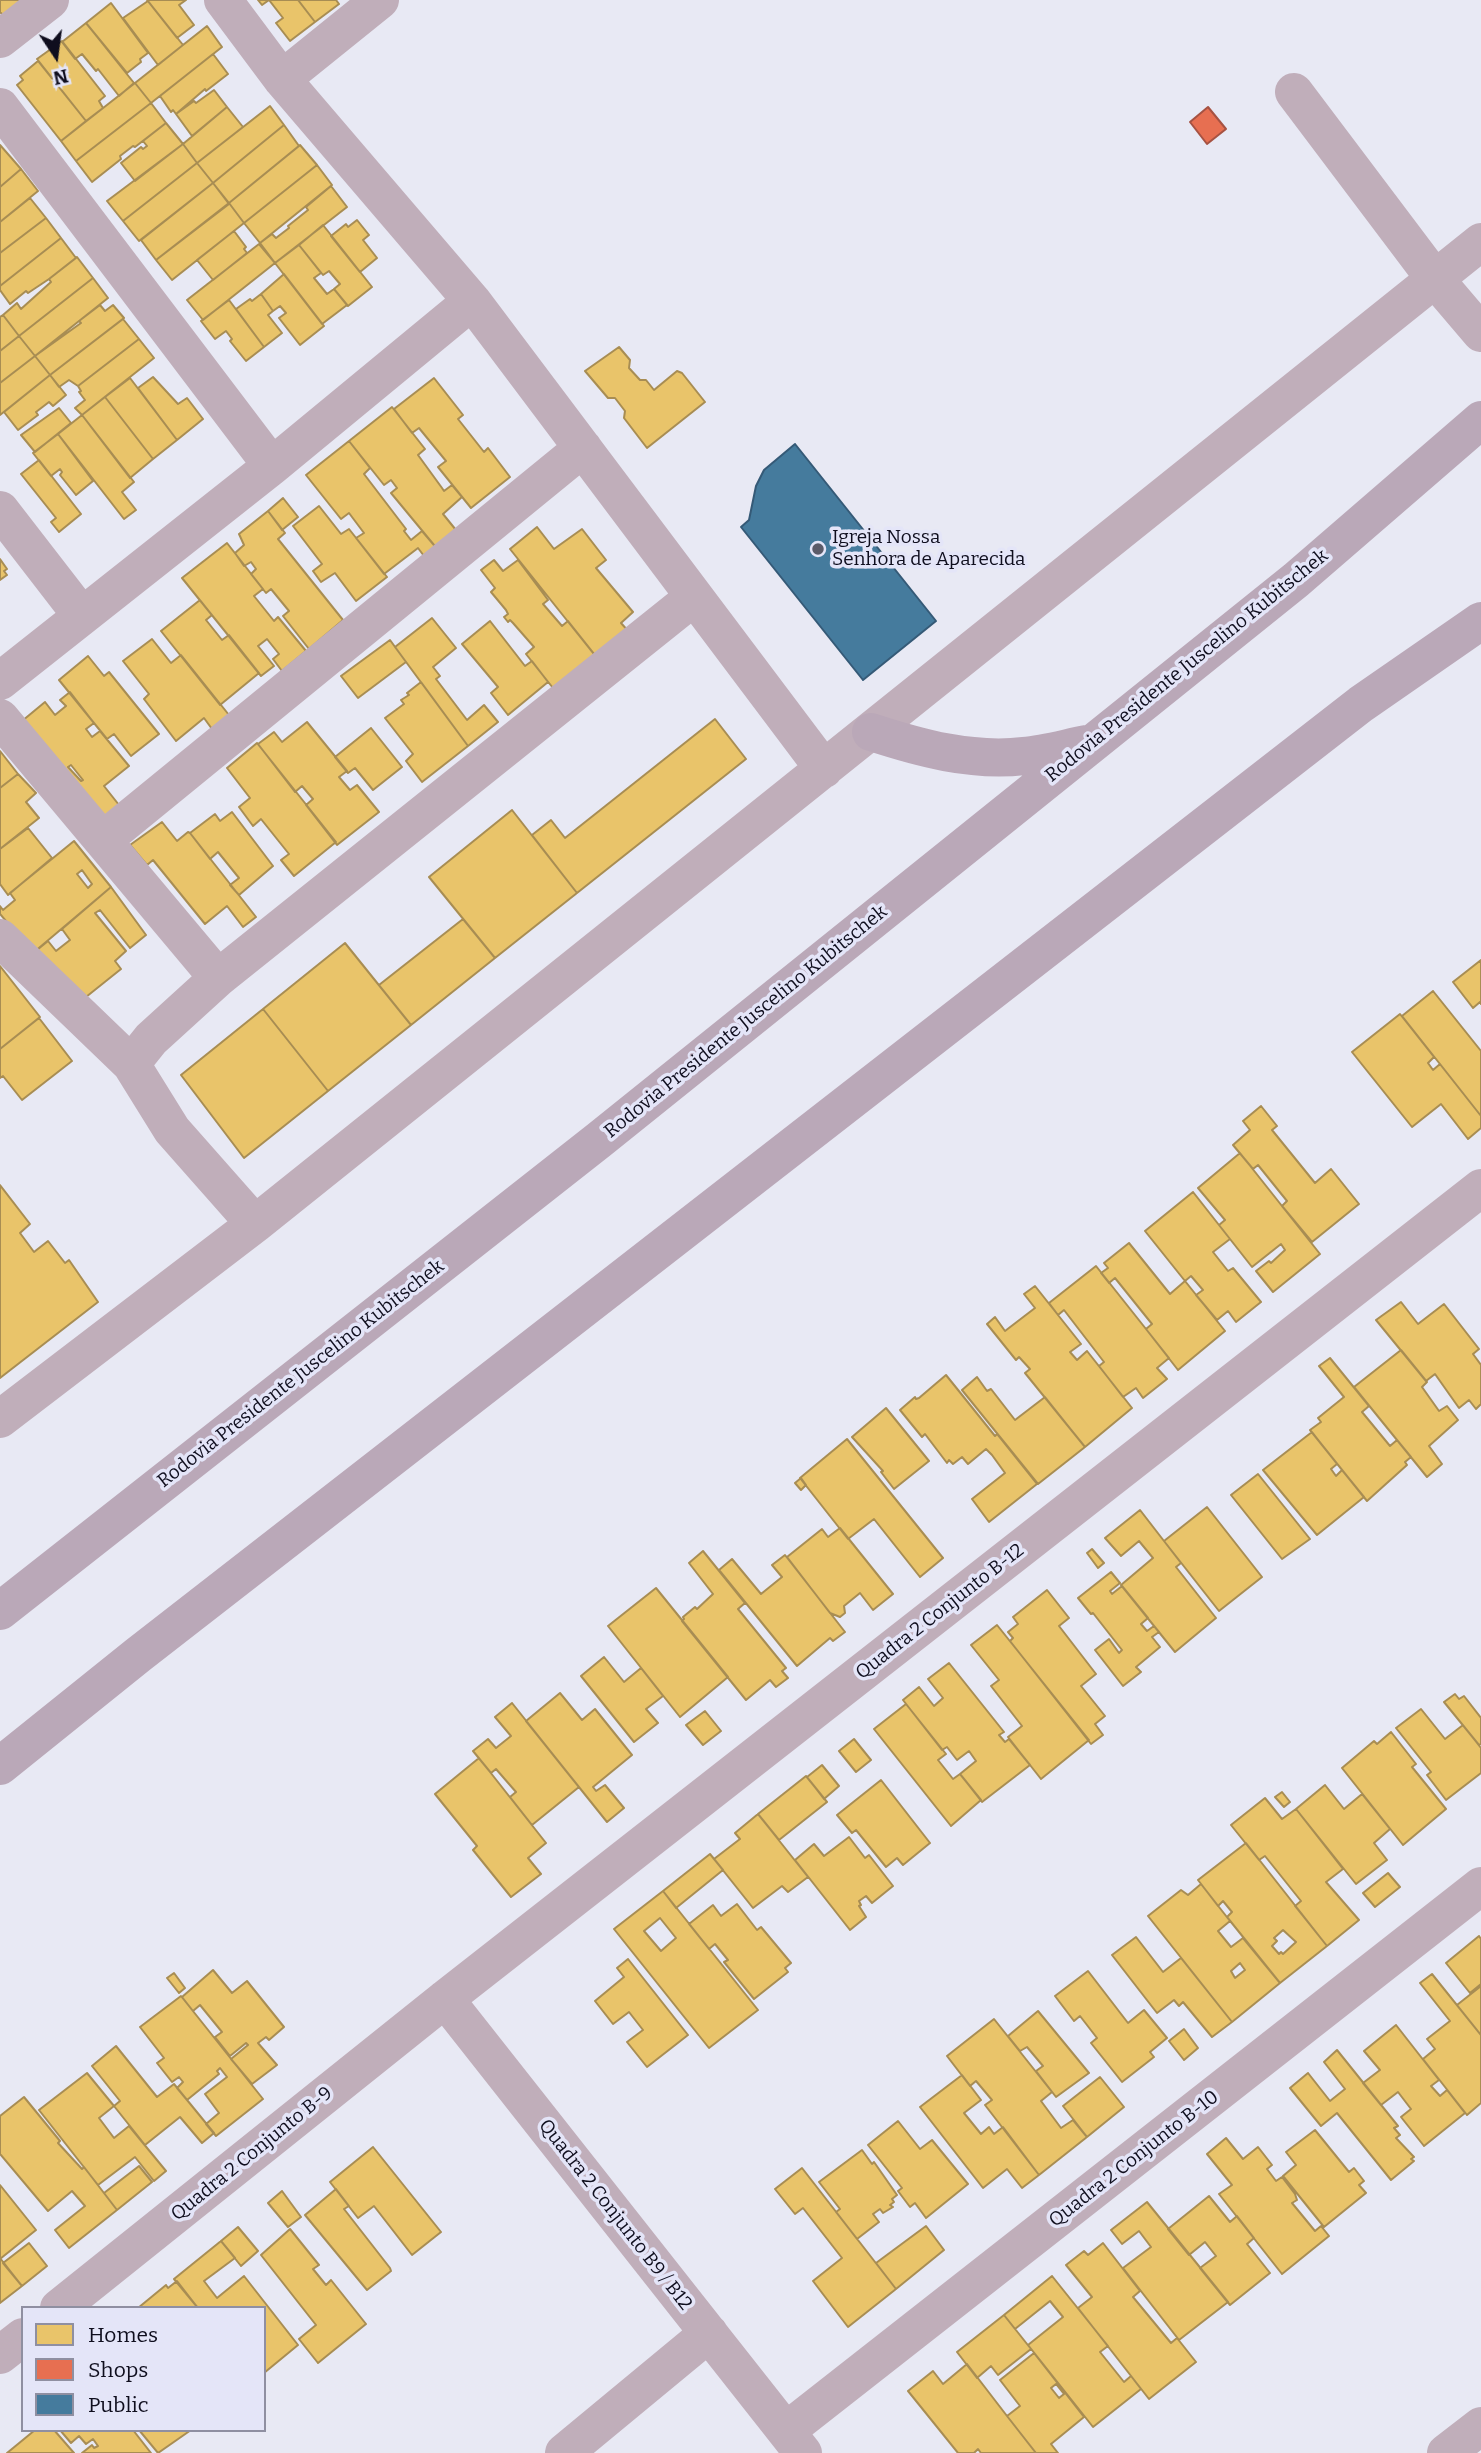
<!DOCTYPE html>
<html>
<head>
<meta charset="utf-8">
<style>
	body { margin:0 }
	#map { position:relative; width:1481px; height:2453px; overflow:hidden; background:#e8e9f4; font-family:Bitter,serif }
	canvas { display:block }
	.legend { position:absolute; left:21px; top:2306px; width:245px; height:126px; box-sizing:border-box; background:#e4e5f8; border:2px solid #8f8fa1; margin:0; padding:9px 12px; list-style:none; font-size:21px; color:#0f0e1e }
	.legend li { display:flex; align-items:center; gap:14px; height:35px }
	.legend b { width:35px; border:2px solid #8f8fa1 }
	.north { position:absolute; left:21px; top:21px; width:70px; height:70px; -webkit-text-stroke:5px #e4e5f8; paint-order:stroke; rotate:167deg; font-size:19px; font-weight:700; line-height:28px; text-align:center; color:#0f0e1e }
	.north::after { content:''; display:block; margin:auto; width:24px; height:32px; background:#0f0e1e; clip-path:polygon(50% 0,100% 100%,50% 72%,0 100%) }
</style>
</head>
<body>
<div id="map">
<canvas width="1481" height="2453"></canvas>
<ul class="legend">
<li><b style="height:19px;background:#e9c46a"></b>Homes</li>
<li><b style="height:19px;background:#e76f51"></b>Shops</li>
<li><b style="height:19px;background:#457b9d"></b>Public</li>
</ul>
<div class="north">N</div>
</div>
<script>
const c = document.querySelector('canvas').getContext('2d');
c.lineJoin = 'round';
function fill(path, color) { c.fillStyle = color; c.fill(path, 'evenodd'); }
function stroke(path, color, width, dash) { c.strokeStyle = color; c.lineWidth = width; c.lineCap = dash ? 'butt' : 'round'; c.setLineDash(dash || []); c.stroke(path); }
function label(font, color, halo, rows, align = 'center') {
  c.font = font + ' Bitter,serif'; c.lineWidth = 7; c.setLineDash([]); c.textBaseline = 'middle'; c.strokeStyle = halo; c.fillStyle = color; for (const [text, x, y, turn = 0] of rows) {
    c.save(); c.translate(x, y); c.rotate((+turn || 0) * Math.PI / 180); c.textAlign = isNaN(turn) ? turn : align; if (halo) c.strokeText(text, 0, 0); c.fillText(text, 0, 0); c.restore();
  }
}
const homes = new Path2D(`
	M0 0H23L7 20 0 12Z
	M147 0H186L179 5 194 25 177 38Z
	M258 0H298L315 22 290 41 276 23 283 18 269 0 262 5Z
	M298 0H336L339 4 315 22Z
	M148 1 183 45 158 65 123 18Z
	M111 3 148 53 140 59 141 62 127 73 86 23Z
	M86 23 134 83 119 96 98 69 96 71 82 54 75 59 62 42Z
	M207 26 222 47 151 103 135 83Z
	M62 41 105 96 99 101 103 108 86 121 37 59Z
	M213 54 228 74 206 91 205 89 176 114 173 110 171 112 160 96Z
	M38 61 86 121 61 141 17 85 23 80 20 76Z
	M135 83 151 103 76 161 61 141Z
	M214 90 227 107 192 136 176 114 194 101 196 103Z
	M151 103 166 123 135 147 133 146 120 156 121 159 92 182 76 161Z
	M270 106 284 125 213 183 197 163Z
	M227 107 243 127 197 163 183 144Z
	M166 123 183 144 135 181 121 163 141 147 143 149 147 146 143 141Z
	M284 125 299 146 229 203 213 183Z
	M183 144 197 163 123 221 107 201Z
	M0 145 21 169 0 187Z
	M300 145 317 165 244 223 229 203Z
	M197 163 213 183 139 241 123 221Z
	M317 165 332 185 260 243 244 223Z
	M21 169 38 191 0 222V187Z
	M213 183 229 204 156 260 141 240Z
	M331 186 347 207 275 263 260 243 272 234 276 238 289 228 288 226 308 210 306 207Z
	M30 198 46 218 0 253V222Z
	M229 203 244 223 172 280 156 260Z
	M46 218 61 238 0 286V253Z
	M357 220 369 235 363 240 377 258 360 272 331 236 346 224 348 227Z
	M323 225 372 287 348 306 334 289 340 284 329 271 323 275 299 245Z
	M234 231 246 247 244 249 247 253 213 280 197 260Z
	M61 238 76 258 49 279 28 293 26 291 10 304 0 290V286Z
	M259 244 275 263 203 320 187 300Z
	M299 245 321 273 314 278 327 294 334 289 347 305 322 324 275 263Z
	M77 257 93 278 19 336 3 315 17 303 21 309 51 282 49 279Z
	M284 274 324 326 300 345 279 318 286 313 280 306 273 311 261 294Z
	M93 278 108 298 35 356 19 336Z
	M261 294 273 311 268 315 282 333 264 347 236 309 250 299 252 301Z
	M229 300 264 347 246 361 230 341 232 339 226 331 215 339 201 321Z
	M100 305 105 311 113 305 124 318 50 375 35 356 81 323 79 321Z
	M3 315 19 336 0 351V317Z
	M123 319 139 339 78 386 69 380 59 387 50 375Z
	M19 336 35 356 0 383V351Z
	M139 339 154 358 82 415 75 408 85 400 79 392 81 391 78 386Z
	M619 347 630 360 629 368 640 380H646L654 390 677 371 682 373 705 402 647 448 624 418 625 411 615 398H608L585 371Z
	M35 356 50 375 0 415V383Z
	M50 375 66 395 53 406 49 402 36 412 38 415 18 430 4 412Z
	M153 377 178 404 187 398 203 419 177 440 138 388Z
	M130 378 177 440 153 459 105 397Z
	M434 378 463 415 458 419 484 452 488 448 510 477 471 508 438 467 446 461 419 428 412 433 394 409Z
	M105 397 153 459 130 478 82 415Z
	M392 407 425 449 418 455 442 488 444 491 452 485 462 497 443 514 460 535 439 551 391 493 397 488 391 480 384 485 349 441Z
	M59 408 71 423 35 452 21 435Z
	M82 415 134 482 122 492 136 510 124 519 58 434Z
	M58 434 93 481 76 495 60 475 62 472 60 469 51 476 33 453Z
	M349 441 370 468 364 474 406 529 404 531 411 540 422 531 439 551 427 560 418 548 384 574 356 538 364 533 349 513 341 519 306 475Z
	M39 460 81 514 59 532 51 522 56 518 21 474Z
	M283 498 298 517 282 530 268 511Z
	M319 506 341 534 349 529 387 577 356 601 335 573 321 582 313 571 322 564 293 526Z
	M268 511 285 533 278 539 343 620 309 649 283 616 289 611 271 589 266 593 251 574 256 569 251 562 244 566 235 553 244 545 239 534Z
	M537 527 554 549 582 529 606 560 596 568 633 612 621 623 629 632 597 658 510 549Z
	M227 543 263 589 254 596 274 621 278 617 306 651 282 671 273 659 279 654 267 639 258 646 274 666 261 676 182 578Z
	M0 559 7 569 4 571 7 575 0 580Z
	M494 560 503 571 518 560 548 600 543 604 562 626 568 621 595 655 553 688 526 654 534 647 513 623 510 620 508 622 504 617 508 614 506 610 491 592 495 588 481 570Z
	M200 600 212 615 206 620 222 640 229 635 259 673 220 705 161 631Z
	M432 618 456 648 433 667 440 676 436 679 467 720 484 705 498 722 468 746 395 647Z
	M490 621 525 666 532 661 548 682 508 715 491 693 498 687 462 644Z
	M152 639 171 663 181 655 229 715 212 729 204 718 176 741 144 699 149 694 123 661Z
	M390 640 406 662 358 698 341 676Z
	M88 656 104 676 109 672 159 734 131 756 114 734 107 739 59 680Z
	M421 682 468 746 422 782 406 761 413 754 385 718 404 704 401 700 409 695 407 693Z
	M70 692 94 723 86 729 92 737 100 731 129 766 104 786 119 805 99 822 16 726 45 702 55 715 66 706 60 700ZM71 765 83 780 81 781 68 767Z
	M715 719 746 759 577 893 532 835 551 820 565 838Z
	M307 722 347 771 339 777 350 790 357 785 379 812 337 845 306 805 313 799 302 786 295 792 258 744 274 732 282 742Z
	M371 728 402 767 373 790 355 768 348 773 335 757Z
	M257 743 336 842 294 876 281 860 289 854 261 819 253 826 239 807 250 798 227 768Z
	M0 751 18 774 0 788Z
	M18 774 36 793 26 802 39 818 0 849V788Z
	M512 810 577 893 495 958 429 877Z
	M232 812 273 866 239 895 230 885 239 878 218 852 210 859 190 833 215 814 220 821Z
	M162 822 177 841 188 832 190 833 256 917 243 927 227 906 205 924 153 860 147 865 130 845Z
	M28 828 52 858 8 895 0 884V849Z
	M74 841 111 887 33 953 0 914V906L3 910 15 900 10 893ZM82 870 92 884 88 888 77 874Z
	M111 887 146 935 130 948 100 910 95 913 126 951 115 961 121 969 81 1001 37 950 48 941 56 951 70 940 62 929Z
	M463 919 495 958 411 1025 379 985Z
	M345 943 411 1025 328 1091 263 1009Z
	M1481 960V1004L1480 1002 1473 1008 1453 982Z
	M0 966 40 1017 0 1049Z
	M1433 991 1481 1051V1116L1402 1016Z
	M263 1009 328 1091 244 1158 181 1075Z
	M1400 1014 1434 1057 1428 1063 1433 1070 1440 1064 1481 1116V1128L1468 1139 1441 1104 1412 1127 1352 1052Z
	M39 1018 72 1061 22 1100 3 1076 0 1078V1049Z
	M1261 1106 1277 1126 1272 1130 1315 1183 1331 1169 1359 1204 1312 1242 1282 1206 1287 1201 1258 1165 1253 1169 1233 1145 1250 1130 1243 1121Z
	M1240 1153 1320 1254 1273 1292 1256 1271 1269 1261 1271 1263 1285 1250 1281 1244 1252 1267 1219 1225 1225 1220 1198 1188Z
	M0 1185 30 1224 20 1233 34 1252 48 1241 65 1263 69 1260 98 1302 0 1378Z
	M1193 1192 1230 1239 1213 1252 1228 1271 1233 1268 1261 1302 1236 1322 1228 1311 1217 1320 1196 1295 1203 1290 1191 1276 1185 1281 1145 1231Z
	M1129 1243 1170 1294 1185 1281 1225 1331 1178 1370 1146 1329 1152 1324 1115 1278 1109 1283 1101 1273 1108 1268 1104 1263Z
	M1096 1266 1169 1358 1157 1368 1167 1379 1143 1398 1136 1388 1123 1397 1099 1366 1104 1362 1064 1310 1058 1315 1049 1303Z
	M1035 1286 1081 1344 1070 1352 1077 1360 1087 1351 1132 1408 1085 1447 1025 1373 1030 1369 1019 1357 1016 1360 987 1324 995 1317 1005 1331 1035 1308 1024 1294Z
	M1401 1302 1418 1324 1444 1304 1479 1349 1473 1354 1481 1365V1404L1476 1409 1469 1400 1459 1408 1435 1374 1426 1381 1376 1320Z
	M1401 1350 1427 1382 1422 1387 1439 1411 1447 1406 1458 1420 1429 1446 1442 1464 1427 1477 1354 1387Z
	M1330 1358 1369 1406 1362 1412 1390 1446 1397 1440 1411 1457 1405 1462 1407 1465 1367 1501 1310 1430 1321 1422 1318 1418 1344 1397 1319 1366Z
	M946 1375 995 1436 997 1434 1037 1484 989 1522 972 1499 1005 1473 992 1455 986 1449 968 1464 962 1457 953 1464 949 1460 947 1463 925 1434 922 1437 900 1410 915 1397 916 1399 919 1398Z
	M977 1377 987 1391 991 1389 1015 1420 1045 1397 1085 1447 1038 1484 962 1390Z
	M886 1408 929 1461 894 1489 881 1472 883 1471 852 1437Z
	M1312 1432 1337 1464 1331 1469 1336 1476 1342 1470 1364 1497 1317 1535 1263 1470Z
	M847 1439 943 1558 920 1577 874 1519 848 1539 800 1478Z
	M1258 1474 1310 1539 1282 1559 1231 1495Z
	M801 1478 806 1485 801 1490 795 1483Z
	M1207 1507 1262 1577 1219 1611 1164 1541Z
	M1140 1510 1181 1563 1176 1567 1216 1618 1175 1652 1121 1585 1153 1558 1139 1541 1121 1556 1105 1538Z
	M840 1528 893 1594 873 1610 860 1593 844 1606 845 1613 840 1617 830 1613 787 1557 822 1529 828 1537Z
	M1092 1549 1104 1563 1098 1568 1087 1553Z
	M703 1551 745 1603 738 1609 786 1668 782 1671 788 1678 776 1687 770 1680 746 1700 682 1621 684 1619 683 1617 695 1607 697 1609 713 1594 689 1563Z
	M785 1555 845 1632 833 1641 830 1638 797 1666 719 1570 732 1559 761 1594 782 1577 772 1565Z
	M1111 1572 1120 1583 1110 1591 1112 1594 1122 1586 1148 1618 1141 1624 1147 1631 1154 1626 1159 1632 1152 1637 1160 1647 1136 1667 1141 1672 1123 1686 1095 1650 1109 1639 1119 1653 1122 1650 1093 1613 1091 1614 1078 1598Z
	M656 1588 728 1677 680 1717 608 1626Z
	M1047 1590 1069 1618 1059 1626 1096 1674 1081 1686 1105 1716 1095 1724 1103 1735 1091 1744 1010 1641 1013 1638 1008 1632 1018 1624 1013 1617Z
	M997 1625 1089 1740 1041 1779 1008 1737 1022 1726 991 1686 999 1680 971 1645Z
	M604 1657 624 1682 641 1668 663 1696 646 1709 658 1723 634 1742 581 1676Z
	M949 1663 1004 1732 999 1735 1005 1742 1009 1739 1030 1765 982 1802 960 1774 976 1761 969 1751 957 1760 947 1747 942 1750 903 1700 919 1687 934 1706 943 1698 928 1679Z
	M560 1693 582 1720 595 1709 632 1755 593 1787 596 1791 605 1785 624 1808 607 1822 526 1721Z
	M1455 1694 1459 1699 1464 1696 1481 1718V1744L1479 1745 1444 1702Z
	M512 1703 579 1787 532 1825 510 1797 516 1792 496 1769 491 1773 473 1751 488 1739 496 1748 511 1736 495 1717Z
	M906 1704 946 1754 938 1760 953 1779 960 1774 981 1800 951 1826 874 1729Z
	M1421 1709 1445 1739 1463 1725 1481 1748V1773L1446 1800 1427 1775 1431 1772 1396 1728Z
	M705 1711 721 1731 703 1745 686 1725Z
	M1391 1732 1416 1764 1412 1767 1446 1809 1403 1845 1342 1768 1374 1741 1377 1744Z
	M854 1739 871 1760 856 1772 839 1751Z
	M479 1758 546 1843 528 1858 541 1874 511 1897 473 1850 477 1846 435 1794Z
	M822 1765 839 1786 824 1799 807 1777Z
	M806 1776 827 1802 779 1840 758 1814Z
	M881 1780 930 1843 903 1865 897 1858 886 1867 856 1830 852 1833 837 1815Z
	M1325 1785 1344 1809 1362 1794 1390 1829 1374 1843 1387 1860 1356 1884 1296 1809Z
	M1282 1792 1290 1802 1284 1807 1275 1797Z
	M1265 1798 1282 1819 1296 1809 1343 1869 1326 1882 1359 1920 1327 1946 1295 1906 1301 1901 1265 1856 1259 1860 1231 1825Z
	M758 1814 808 1877 788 1892 782 1886 753 1908 714 1859 740 1839 735 1833Z
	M849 1837 865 1858 869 1855 893 1886 872 1903 866 1896 859 1901 861 1905 859 1906 866 1917 850 1930 795 1860 814 1844 824 1856Z
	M1246 1843 1327 1946 1280 1983 1227 1917 1232 1912 1223 1901 1218 1906 1198 1880ZM1283 1930 1296 1942 1283 1954 1281 1952 1279 1954 1272 1946 1277 1941 1274 1938Z
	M710 1854 723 1870 676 1908 663 1891Z
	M1388 1873 1400 1887 1375 1907 1363 1893Z
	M1201 1884 1230 1921 1218 1931 1231 1947 1243 1938 1280 1983 1232 2022 1148 1916 1181 1890 1188 1895ZM1240 1963 1245 1970 1235 1978 1231 1971Z
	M663 1891 758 2010 709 2048 614 1929ZM660 1918 676 1938 661 1951 644 1931Z
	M737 1904 757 1930 761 1927 791 1963 785 1968 788 1972 754 1999 724 1962 728 1960 715 1944 709 1949 689 1924 713 1905 721 1916Z
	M1479 1936 1481 1939V1984L1470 1993 1446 1963Z
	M1136 1937 1163 1972 1181 1958 1232 2022 1212 2037 1183 2002 1179 2006 1174 2000 1157 2013 1112 1955Z
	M628 1959 688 2035 647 2067 627 2042 643 2030 629 2012 613 2024 595 2001 624 1977 617 1968Z
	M213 1970 232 1993 247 1981 284 2027 269 2040 266 2037 258 2043 277 2065 252 2084 231 2059 248 2045 246 2043 230 2056 215 2037 222 2032 200 2005 193 2011 182 1997Z
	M1088 1971 1128 2023 1144 2010 1167 2038 1150 2052 1154 2057 1122 2082 1091 2043 1097 2038 1080 2016 1074 2021 1055 1996Z
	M174 1973 185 1988 179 1993 167 1978Z
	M1432 1974 1481 2035V2103L1467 2115 1423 2059 1435 2049 1427 2039 1450 2021 1420 1983Z
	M1481 1986V2035L1457 2005Z
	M181 1996 263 2099 216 2136 206 2124 219 2113 205 2094 227 2077 220 2068 217 2071 219 2074 187 2100 177 2088 183 2082 179 2077 172 2082 157 2063 164 2058 140 2027Z
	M1038 2011 1089 2073 1056 2097 1036 2071 1043 2066 1027 2047 1020 2051 1008 2036Z
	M994 2019 1052 2092 1041 2101 1061 2128 1073 2120 1087 2137 1039 2175 985 2105 992 2100 976 2081 970 2086 947 2056Z
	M1396 2025 1439 2080 1431 2086 1440 2096 1447 2090 1465 2113 1424 2146 1401 2117 1411 2109 1398 2092 1381 2105 1363 2083 1380 2070 1364 2051Z
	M1184 2029 1198 2048 1184 2060 1169 2041Z
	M116 2046 157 2097 174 2084 214 2133 202 2143 180 2117 145 2145 114 2106 120 2101 92 2066Z
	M1337 2050 1398 2126 1394 2128 1400 2135 1396 2138 1414 2157 1411 2159 1414 2161 1391 2180 1337 2113 1321 2126 1290 2088 1308 2073 1330 2101 1345 2089 1324 2062Z
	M87 2073 114 2106 99 2118 114 2138 129 2126 166 2171 154 2181 135 2157 98 2185 39 2110Z
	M962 2075 981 2100 964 2113 981 2134 989 2127 994 2134 1003 2127 1039 2175 1022 2188 1007 2169 983 2188 920 2107Z
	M1100 2077 1124 2107 1087 2137 1063 2106Z
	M24 2097 60 2141 58 2143 82 2169 84 2167 117 2210 69 2248 55 2230 85 2206 72 2191 48 2211 0 2154V2116Z
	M898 2121 920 2149 932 2140 968 2184 926 2218 915 2203 910 2207 898 2191 902 2188 868 2145Z
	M1315 2130 1349 2172 1354 2168 1364 2181 1359 2185 1366 2193 1324 2227 1283 2176 1296 2165 1286 2152Z
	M1226 2138 1243 2159 1258 2147 1272 2165 1267 2169 1276 2181 1282 2177 1295 2194 1297 2200 1292 2203 1315 2231 1321 2226 1329 2236 1282 2274 1219 2194 1232 2185 1207 2154Z
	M373 2147 441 2232 412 2255 374 2206 358 2218 330 2182Z
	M862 2150 872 2164 874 2162 897 2195 892 2199 894 2202 890 2205 893 2207 883 2213 880 2209 873 2214 879 2222 857 2239 836 2212 840 2209 819 2182Z
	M139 2166 152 2182 117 2210 104 2193Z
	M802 2168 896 2289 848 2327 813 2281 842 2258 803 2208 795 2214 775 2189Z
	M0 2185 36 2230 0 2259Z
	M336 2189 349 2206 344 2209 390 2268 391 2271 367 2290 305 2215Z
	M282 2191 301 2217 288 2227 268 2203Z
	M1209 2196 1230 2222 1237 2216 1254 2238 1247 2244 1270 2273 1230 2305 1200 2268 1216 2256 1205 2242 1189 2255 1168 2229Z
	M1147 2202 1228 2302 1179 2340 1123 2268 1151 2247 1139 2231 1122 2244 1111 2230Z
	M926 2226 944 2250 896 2289 876 2263Z
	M238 2227 258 2251 241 2266 221 2241Z
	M290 2229 319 2265 313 2269 326 2285 331 2280 366 2324 318 2363 299 2339 316 2325 261 2255Z
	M221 2241 235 2258 204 2281 217 2298 244 2276 298 2345 264 2373V2308H198L174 2279Z
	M29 2243 47 2266 22 2286 3 2263Z
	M1103 2243 1140 2291 1133 2297 1171 2343 1177 2338 1196 2362 1149 2399 1078 2308 1092 2297 1066 2265 1084 2251 1088 2255Z
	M0 2258 22 2286 0 2303Z
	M1052 2276 1108 2346 1100 2352 1124 2382 1131 2376 1141 2389 1093 2427 1028 2345 1063 2317 1050 2301 1015 2329 1004 2315Z
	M177 2281 198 2308H138L166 2285 168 2288Z
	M1004 2315 1031 2349 998 2375 991 2366 977 2378 957 2352Z
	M1034 2353 1084 2417 1051 2444 1058 2453H1036L1007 2416 1020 2406 1000 2380ZM1056 2384 1064 2394 1059 2398 1051 2388Z
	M967 2364 1007 2416 1036 2453H981L978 2449 974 2453H958L908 2391 933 2371 943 2384Z
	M35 2430H54L74 2453H7Z
	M60 2430H133L151 2453H82L92 2445 94 2448 98 2446 93 2439 86 2444 79 2436 71 2443Z
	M139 2430H191L158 2453Z`);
fill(homes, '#e9c46a');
stroke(homes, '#a88d53', 2);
const shops = new Path2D(`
	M1208 107 1226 129 1207 144 1190 122Z`);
fill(shops, '#e76f51');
stroke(shops, '#a65242', 2);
const public = new Path2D(`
	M795 444 936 621 863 680 741 527 749 520 756 486 764 470Z`);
fill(public, '#457b9d');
stroke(public, '#355a77', 2);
stroke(new Path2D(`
	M223 0 282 79 472 301 824 769
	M0 39 50 0
	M282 79 380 0
	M1294 92 1435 279 1481 333
	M0 107 272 466
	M0 510 82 616
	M0 681 272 466 472 301
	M0 718 218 978
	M103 840 583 448
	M0 938 131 1064
	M255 1224 172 1130 131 1064 151 1039 218 978 694 597
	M0 1419 255 1224 1481 242
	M445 1999 803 2453
	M59 2308 445 1999 1481 1188
	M0 2355 23 2337
	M786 2431 1481 1886
	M564 2453 709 2333
	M1446 2453 1481 2426`), '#c0aeba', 38);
stroke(new Path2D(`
	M871 732C920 748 971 762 1024 756 1045 754 1066 748 1087 744
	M0 1611 599 1140 1296 580 1481 420
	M0 1766 138 1655 1361 704 1481 621`), '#baa8b8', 38);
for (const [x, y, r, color] of [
	[818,549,7,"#5b5b69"]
]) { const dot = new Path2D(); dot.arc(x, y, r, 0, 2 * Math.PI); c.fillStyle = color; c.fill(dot); stroke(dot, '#e4e5f8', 2.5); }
label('19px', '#0f0e1e', '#e4e5f8', [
	["Igreja Nossa",832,538],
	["Senhora de Aparecida",832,560]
], 'left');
label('19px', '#0f0e1e', '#e4e5f8', [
	["Rodovia Presidente Juscelino Kubitschek",1187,666,-39],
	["Rodovia Presidente Juscelino Kubitschek",746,1022,-39],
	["Rodovia Presidente Juscelino Kubitschek",301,1374,-38],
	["Quadra 2 Conjunto B-12",940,1612,-38],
	["Quadra 2 Conjunto B-9",252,2154,-39],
	["Quadra 2 Conjunto B-10",1134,2159,-38],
	["Quadra 2 Conjunto B9 / B12",615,2215,52]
]);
</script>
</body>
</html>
